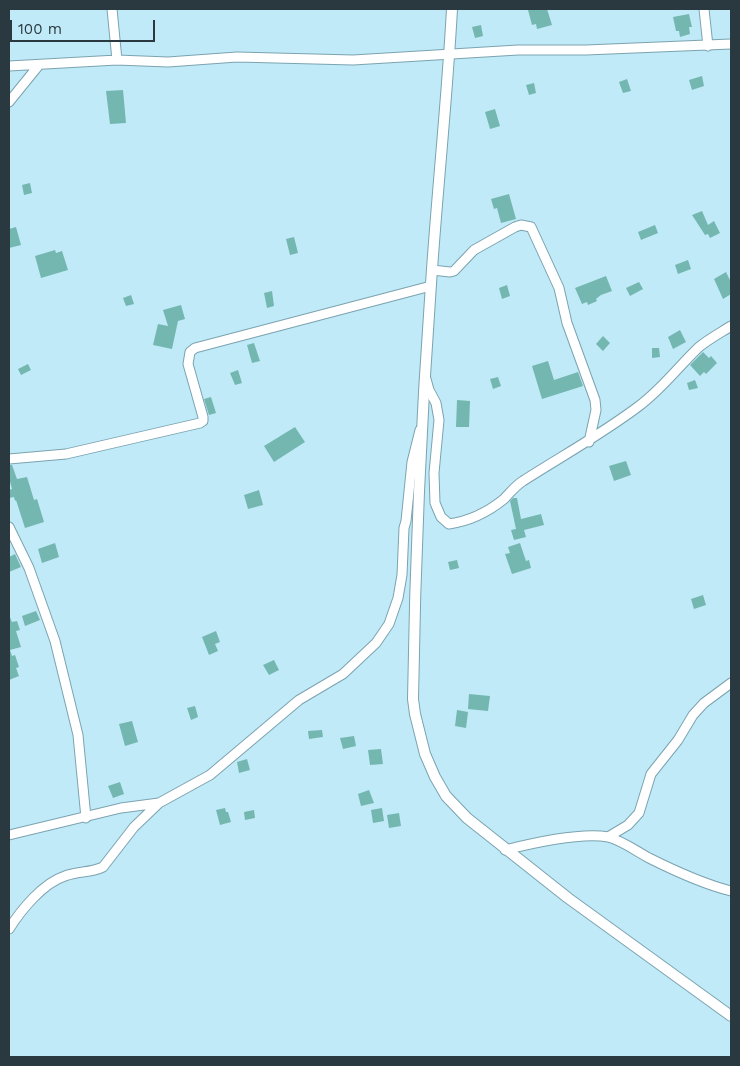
<!DOCTYPE html>
<html>
<head>
<meta charset="utf-8">
<style>
	body { margin:0 }
	#map { position:relative; width:740px; height:1066px; overflow:hidden; background:#c0eaf8; font-family:"Work Sans",sans-serif }
	canvas { display:block }
	.frame { position:absolute; inset:0; border:10px solid #29393f; pointer-events:none }
	.scale { position:absolute; left:10px; top:20px; width:145px; height:22px; box-sizing:border-box; border:2px solid #29393f; border-top:0; padding-left:6px; font-size:15px; line-height:18px; white-space:nowrap; color:#29393f; -webkit-text-stroke:4px #c0eaf8; paint-order:stroke }
</style>
</head>
<body>
<div id="map">
<canvas width="740" height="1066"></canvas>
<div class="frame"></div>
<div class="scale">100 m</div>
</div>
<script>
const c = document.querySelector('canvas').getContext('2d');
c.lineJoin = 'round';
function fill(path, color) { c.fillStyle = color; c.fill(path, 'evenodd'); }
function stroke(path, color, width, dash) { c.strokeStyle = color; c.lineWidth = width; c.lineCap = dash ? 'butt' : 'round'; c.setLineDash(dash || []); c.stroke(path); }
fill(new Path2D(`
	M532 9H547L552 25 537 29 536 24 532 25 528 10Z
	M689 14 692 27H689L690 34 680 37 679 31H676L673 17Z
	M481 25 483 36 475 38 472 27Z
	M702 76 704 86 692 90 689 80Z
	M627 79 631 91 623 93 619 82Z
	M534 83 536 93 529 95 526 85Z
	M123 90 126 123 110 124 106 91Z
	M495 109 500 126 490 129 485 112Z
	M30 183 32 193 24 195 22 185Z
	M509 194 516 219 501 223 497 208 494 209 491 199Z
	M702 211 708 225 714 221 720 233 710 238 708 234 705 235 692 215Z
	M655 225 658 233 641 240 638 232Z
	M16 227 21 245 9 248V229Z
	M294 237 298 253 290 255 286 239Z
	M55 250 56 253 62 251 68 270 41 278 35 256Z
	M688 260 691 269 678 274 675 265Z
	M726 272 731 282V294L723 299 714 279Z
	M606 276 612 291 601 295 596 299 597 301 588 305 587 302 582 304 575 288Z
	M639 282 643 289 630 296 626 288Z
	M507 285 510 296 502 299 499 288Z
	M272 291 274 306 267 308 264 293Z
	M131 295 134 304 126 306 123 298Z
	M181 305 185 319 178 321 172 349 153 345 158 324 168 326 163 310Z
	M680 330 686 342 673 349 668 337Z
	M603 336 610 343 603 351 596 344Z
	M254 343 260 361 252 363 247 345Z
	M652 348H659L660 357 652 358Z
	M703 352 709 358 711 356 717 363 706 374 704 372 700 376 690 365Z
	M548 361 554 380 578 372 583 386 542 399 532 366Z
	M28 364 31 370 21 375 18 369Z
	M238 370 242 383 235 385 230 373Z
	M498 377 501 386 493 389 490 379Z
	M695 380 698 388 689 390 687 383Z
	M211 397 216 413 209 415 204 399Z
	M457 400 470 401 469 427H456Z
	M295 427 305 442 274 462 264 446Z
	M626 461 631 475 614 481 609 466Z
	M9 465H12L17 479 27 477 34 500 37 499 44 522 25 528 16 500 15 501 14 497 9 498V490L12 489 9 478Z
	M259 490 263 505 248 509 244 495Z
	M513 498H517L521 519 541 514 544 525 524 530 526 537 514 540 511 530 516 529 510 501Z
	M55 543 59 557 42 563 38 549Z
	M520 543 526 561 529 560 531 568 512 574 505 554 510 553 508 547Z
	M15 554 21 567 9 572V557Z
	M457 560 459 568 450 570 448 562Z
	M703 595 706 605 694 609 691 599Z
	M36 611 40 620 25 626 22 616Z
	M9 615 12 622 17 621 20 630 16 631 21 647 10 650 12 656 15 655 19 667 16 668 19 676 9 680Z
	M216 631 220 642 215 644 218 651 209 655 202 637Z
	M274 660 279 670 269 675 263 665Z
	M469 694 490 696 488 711 468 709Z
	M195 706 198 717 191 720 187 708Z
	M457 710 468 712 466 728 455 726Z
	M132 721 138 742 125 746 119 724Z
	M322 730 323 737 309 739 308 731Z
	M354 736 356 746 343 749 340 738Z
	M381 749 383 764 370 765 368 750Z
	M247 759 250 770 239 773 237 762Z
	M120 782 124 794 113 798 108 786Z
	M369 790 374 803 361 806 358 794Z
	M225 808 226 812H228L231 822 220 825 216 810Z
	M382 808 384 821 373 823 371 810Z
	M254 810 255 818 245 820 244 812Z
	M399 813 401 826 389 828 387 815Z`), '#74b7b0');
const minor = new Path2D(`
	M112 9 117 60
	M704 9 708 46
	M9 66 117 60 168 62 237 57 353 60 518 50H586L731 44
	M9 102 39 65
	M432 270 450 272 454 271 474 250 515 227 521 225 531 227 559 288 567 323 595 400 596 410 589 442
	M426 379 429 390 436 403 439 420 434 473 435 503 441 517 449 524C470 521 488 512 504 499 510 493 516 485 523 481 562 456 602 434 639 406 662 389 679 366 699 347 709 339 720 333 731 326
	M9 459 66 454 200 423 203 421V417L188 364 190 352 195 348 431 286
	M9 527 29 568 55 641 78 735 86 818
	M9 835 121 808 159 803
	M608 837 628 825 639 813 651 774 678 740 693 715 704 703 731 683
	M505 850C533 843 580 832 608 837 623 841 636 851 649 858 675 871 703 884 731 891
	M9 929C21 910 43 883 65 876 78 871 91 873 103 867L134 827 159 803 210 775 299 700 343 674 376 643 389 624 398 598 402 575 404 528 406 521 412 462 420 430`);
const tertiary = new Path2D(`
	M452 9C447 101 437 192 431 284 421 422 415 561 413 699L415 714 425 754 435 777 446 796 467 818 568 898 731 1016`);
stroke(minor, '#7ba3b0', 11);
stroke(tertiary, '#7ba3b0', 12);
stroke(minor, '#fff', 9);
stroke(tertiary, '#fff', 10);
</script>
</body>
</html>
